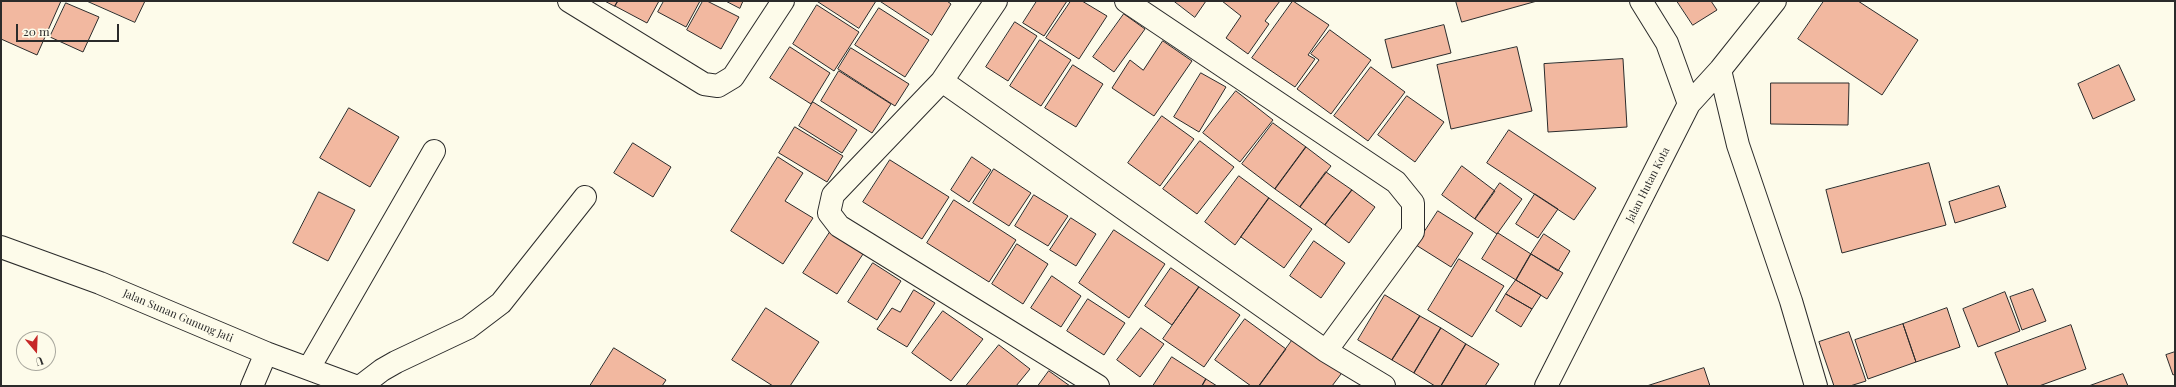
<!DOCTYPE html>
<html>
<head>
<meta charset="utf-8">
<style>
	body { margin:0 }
	#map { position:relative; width:2176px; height:387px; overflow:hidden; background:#fdfbea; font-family:"Playfair Display",serif }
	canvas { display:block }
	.frame { position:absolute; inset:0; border:2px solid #2b2b2b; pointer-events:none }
	.north { position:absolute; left:16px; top:331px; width:40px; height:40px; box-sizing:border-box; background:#fdfbea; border:1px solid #a9a89e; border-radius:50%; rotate:161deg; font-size:11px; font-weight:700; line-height:16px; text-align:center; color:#2b2b2b }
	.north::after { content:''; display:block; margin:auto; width:14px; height:18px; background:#c62828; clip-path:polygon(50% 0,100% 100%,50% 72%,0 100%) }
	.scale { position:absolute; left:16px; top:24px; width:103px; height:18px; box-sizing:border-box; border:2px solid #2b2b2b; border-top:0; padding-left:5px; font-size:12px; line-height:14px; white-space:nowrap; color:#2b2b2b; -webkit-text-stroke:3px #fdfbea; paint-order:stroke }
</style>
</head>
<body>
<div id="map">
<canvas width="2176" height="387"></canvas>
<div class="frame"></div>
<div class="north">U</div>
<div class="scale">20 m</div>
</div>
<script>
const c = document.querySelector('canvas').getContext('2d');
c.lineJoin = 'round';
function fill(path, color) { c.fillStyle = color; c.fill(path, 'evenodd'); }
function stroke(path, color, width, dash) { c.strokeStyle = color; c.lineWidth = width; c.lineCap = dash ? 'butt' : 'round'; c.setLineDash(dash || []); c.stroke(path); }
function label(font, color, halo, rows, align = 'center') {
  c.font = font + ' "Playfair Display",serif'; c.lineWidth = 3; c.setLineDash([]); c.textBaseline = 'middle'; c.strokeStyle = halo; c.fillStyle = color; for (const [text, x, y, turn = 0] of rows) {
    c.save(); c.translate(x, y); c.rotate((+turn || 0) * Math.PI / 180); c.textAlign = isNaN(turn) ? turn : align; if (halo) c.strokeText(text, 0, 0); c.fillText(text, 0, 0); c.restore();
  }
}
const building = new Path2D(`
	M1 1H61L37 55 1 39Z
	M87 1H145L135 22Z
	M605 1H618L615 6Z
	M618 1H659L647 23 615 6Z
	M664 1H700L686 27 658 12Z
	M703 1H707L739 17 721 49 687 30Z
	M726 1H743L740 8Z
	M817 1H876L859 28Z
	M880 1H947L951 4 932 35Z
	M1037 1H1067L1044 36 1023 23Z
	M1071 1H1082L1107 16 1079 59 1046 38Z
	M1174 1H1206L1195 17Z
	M1280 1 1265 21 1269 24 1248 54 1226 38 1241 16 1222 1Z
	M1293 1 1329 25 1308 55 1315 59 1295 87 1252 58Z
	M1456 1H1537L1462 22Z
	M1677 1H1711L1717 10 1693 25Z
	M1824 1H1858L1918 40 1882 95 1798 39Z
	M66 3 99 17 83 52 50 37Z
	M817 5 859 32 834 71 793 44Z
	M879 8 929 40 905 77 855 45Z
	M1124 14 1145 29 1114 72 1093 57Z
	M1015 22 1037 36 1008 81 986 67Z
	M1444 25 1451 53 1392 68 1385 40Z
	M1330 30 1371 60 1331 114 1297 89 1319 60 1311 54Z
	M1040 40 1071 60 1041 106 1010 86Z
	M1163 41 1192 61 1154 116 1112 88 1130 60 1143 70Z
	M790 47 830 73 811 104 770 78Z
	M1517 47 1532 111 1451 129 1437 65Z
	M851 48 909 84 895 106 838 69Z
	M1623 59 1627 127 1548 132 1544 64Z
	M1073 65 1103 84 1076 127 1045 108Z
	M2119 65 2135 100 2093 119 2078 84Z
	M1371 67 1405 92 1368 141 1334 116Z
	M839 71 891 104 872 133 821 101Z
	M1201 73 1226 87 1199 132 1174 117Z
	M1771 83H1849L1848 125 1771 124Z
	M1236 91 1273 120 1240 162 1203 133Z
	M1407 96 1444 122 1415 162 1378 135Z
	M813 102 857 130 842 153 799 126Z
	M349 108 399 137 370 187 320 158Z
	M1162 116 1194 139 1160 186 1128 163Z
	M1273 123 1306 147 1275 189 1242 164Z
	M795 127 843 156 827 182 779 153Z
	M1509 130 1596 188 1574 220 1487 163Z
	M1200 141 1234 167 1197 214 1163 189Z
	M633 143 671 167 653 197 614 173Z
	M1306 147 1331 166 1300 207 1275 189Z
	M778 157 803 173 785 201 813 218 783 264 731 231Z
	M972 157 991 170 969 202 951 190Z
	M890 160 949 197 922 239 863 202Z
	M1929 163 1946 225 1842 253 1826 190Z
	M1462 166 1495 191 1475 219 1442 195Z
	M994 169 1031 193 1009 226 973 203Z
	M1326 172 1352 190 1325 225 1300 207Z
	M1239 176 1269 198 1235 245 1205 222Z
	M1500 183 1522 199 1497 234 1475 219Z
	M1999 186 2006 207 1955 223 1949 202Z
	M1352 190 1375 207 1349 243 1325 225Z
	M319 192 355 210 328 261 293 243Z
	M1535 194 1558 209 1538 238 1516 224Z
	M1034 195 1068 216 1048 246 1015 226Z
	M1269 198 1312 229 1284 268 1241 237Z
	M954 200 1016 240 989 282 927 243Z
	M1438 211 1473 233 1451 267 1416 245Z
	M1071 218 1096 234 1076 266 1050 250Z
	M1114 230 1165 264 1129 318 1079 283Z
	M830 232 863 254 837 294 803 273Z
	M1498 233 1531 254 1516 280 1482 259Z
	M1544 234 1570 251 1558 271 1531 254Z
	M1314 241 1345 263 1321 298 1290 276Z
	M1017 244 1048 264 1023 304 992 284Z
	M1531 254 1563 273 1547 299 1516 280Z
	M1459 259 1504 286 1472 337 1428 310Z
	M873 263 901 281 877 320 848 302Z
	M1171 268 1199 287 1172 325 1145 306Z
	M1052 276 1081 296 1061 327 1031 308Z
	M1516 280 1541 295 1532 309 1506 294Z
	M1199 287 1240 315 1204 367 1163 339Z
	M2033 289 2046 321 2022 330 2010 297Z
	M914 290 935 303 907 347 877 329 892 308 900 312Z
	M2005 292 2020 331 1978 347 1963 309Z
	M1506 294 1532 309 1521 327 1496 311Z
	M1385 295 1420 316 1392 360 1358 340Z
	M1088 299 1125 323 1104 355 1067 331Z
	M766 308 819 342 790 386H773L732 360Z
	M1947 308 1960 347 1916 362 1903 324Z
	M943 311 983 339 951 381 912 353Z
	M1420 316 1441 328 1414 373 1392 360Z
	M1245 319 1286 349 1259 386H1251L1215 360Z
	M1903 324 1916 362 1868 379 1855 340Z
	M2071 325 2086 369 2039 386H2008L1995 353Z
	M1141 328 1164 344 1140 377 1117 360Z
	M1441 328 1466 344 1441 386H1435L1414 373Z
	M1849 332 1866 381 1850 386H1834L1819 342Z
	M1296 335 1344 370 1332 386H1259Z
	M1466 344 1499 364 1485 386H1441Z
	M999 345 1030 369 1016 386H966Z
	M614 348 666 380 662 386H590Z
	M2175 352V374L2173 375 2166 355Z
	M1172 357 1206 379 1202 386H1153Z
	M1704 368 1710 386H1647Z
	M1049 371 1070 386H1038Z
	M2123 374 2128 386H2089Z
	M1206 379 1217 386H1202Z`);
fill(building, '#f2b8a0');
stroke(building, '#2b2b2b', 1);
const minor = new Path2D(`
	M569 1 704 84 718 86 733 77 783 1
	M996 1 942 81 833 195 829 213 839 226 1098 386
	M1126 1 1396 182 1413 203V232L1326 351
	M1641 1 1667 43 1689 104
	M1720 70 1738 145 1791 301 1816 386
	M942 81 1326 351 1384 386
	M1 247 100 283 266 353 355 386
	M309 368 434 151
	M252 386 266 353
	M361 386 382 370 396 362 468 328 501 303 585 197
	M1546 386 1689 104 1720 70 1775 1`);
stroke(minor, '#2b2b2b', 24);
stroke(minor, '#fdfbea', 22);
label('11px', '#2b2b2b', '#fdfbea', [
	["Jalan Hutan Kota",1648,185,-63],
	["Jalan Sunan Gunung Jati",178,316,23]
]);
</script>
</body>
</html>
